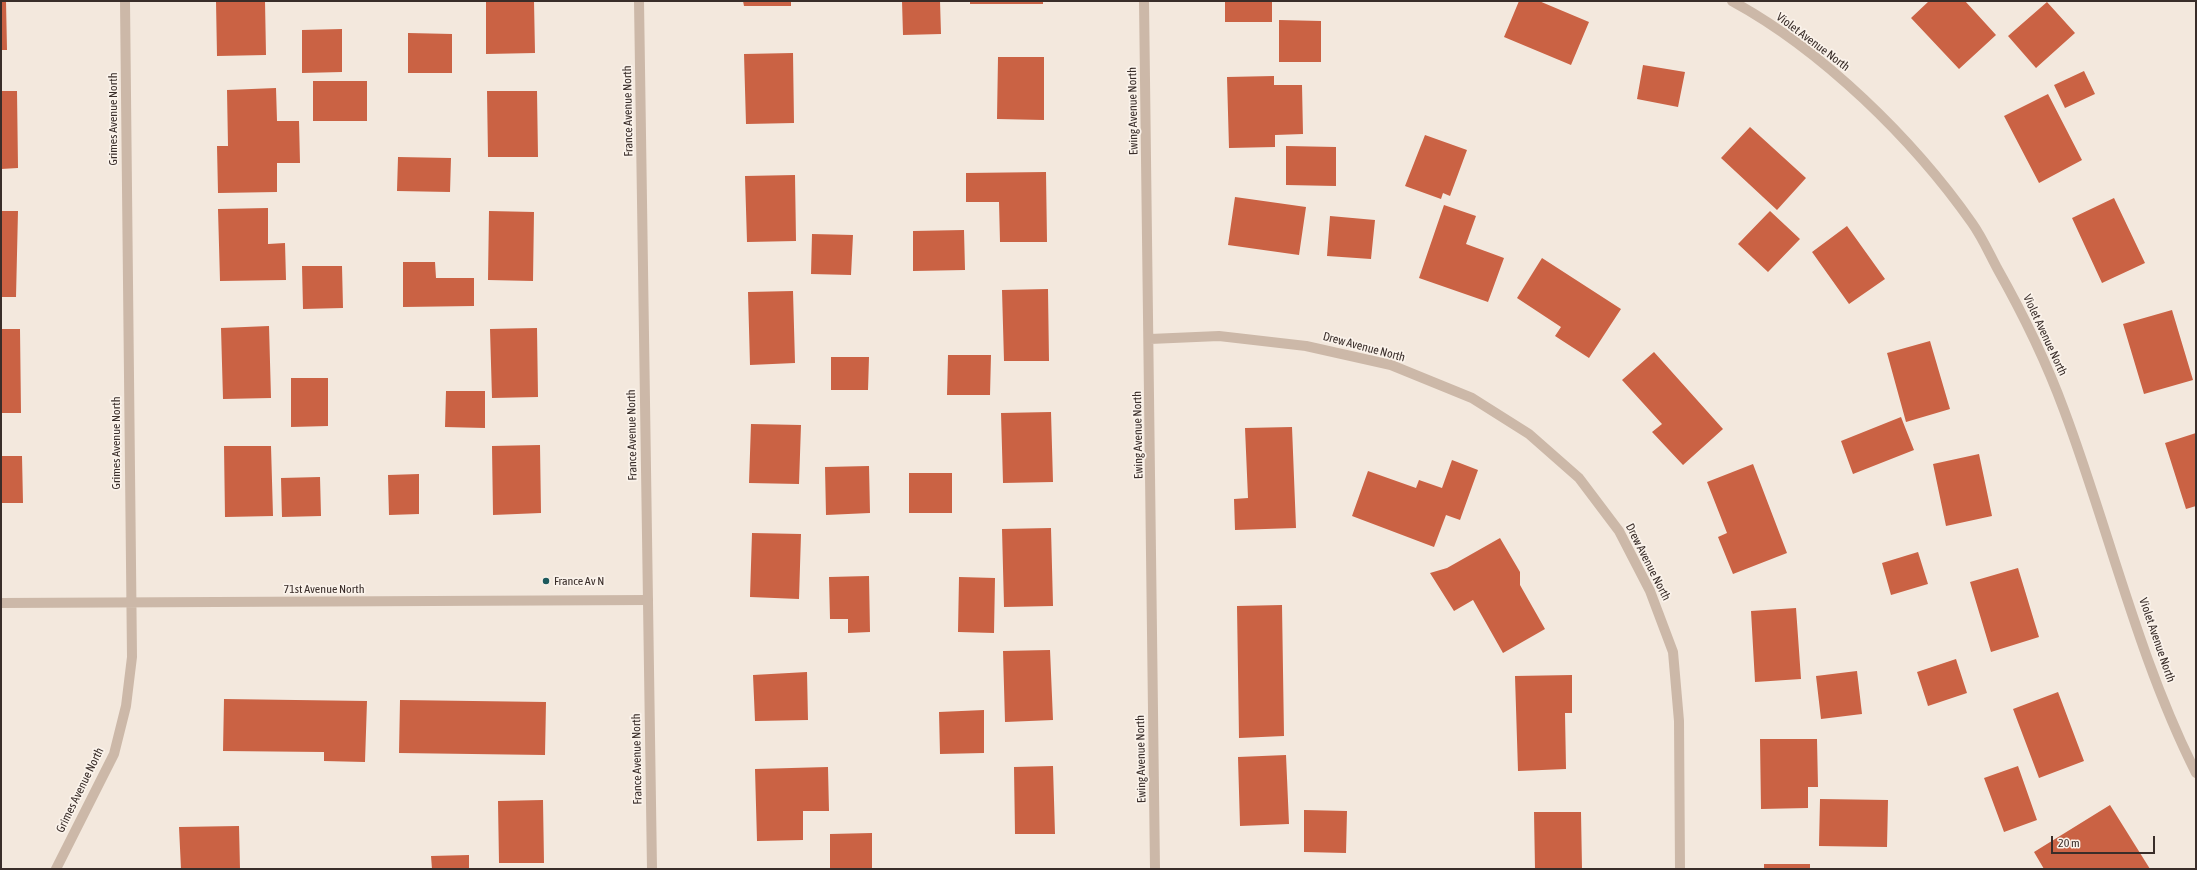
<!DOCTYPE html>
<html>
<head>
<meta charset="utf-8">
<style>
	body { margin:0 }
	#map { position:relative; width:2197px; height:870px; overflow:hidden; background:#f3e8dd; font-family:"Asap Condensed",sans-serif }
	canvas { display:block }
	.frame { position:absolute; inset:0; border:2px solid #392d29; pointer-events:none }
	.scale { position:absolute; left:2051px; top:836px; width:104px; height:18px; box-sizing:border-box; border:2px solid #392d29; border-top:0; padding-left:5px; font-size:12px; line-height:14px; white-space:nowrap; color:#392d29; -webkit-text-stroke:3px #faf2ea; paint-order:stroke }
</style>
</head>
<body>
<div id="map">
<canvas width="2197" height="870"></canvas>
<div class="frame"></div>
<div class="scale">20 m</div>
</div>
<script>
const c = document.querySelector('canvas').getContext('2d');
c.lineJoin = 'round';
function fill(path, color) { c.fillStyle = color; c.fill(path, 'evenodd'); }
function stroke(path, color, width, dash) { c.strokeStyle = color; c.lineWidth = width; c.lineCap = dash ? 'butt' : 'round'; c.setLineDash(dash || []); c.stroke(path); }
function label(font, color, halo, rows, align = 'center') {
  c.font = font + ' "Asap Condensed",sans-serif'; c.lineWidth = 3.5; c.setLineDash([]); c.textBaseline = 'middle'; c.strokeStyle = halo; c.fillStyle = color; for (const [text, x, y, turn = 0] of rows) {
    c.save(); c.translate(x, y); c.rotate((+turn || 0) * Math.PI / 180); c.textAlign = isNaN(turn) ? turn : align; if (halo) c.strokeText(text, 0, 0); c.fillText(text, 0, 0); c.restore();
  }
}
fill(new Path2D(`
	M1 1H6L7 50H1Z
	M216 1H265L266 55 217 56Z
	M486 1H534L535 53 486 54Z
	M743 1H791V6H744Z
	M902 1H940L941 34 903 35Z
	M970 1H1043V4H970Z
	M1225 1H1272V22H1225Z
	M1519 1H1539L1589 22 1571 65 1504 37Z
	M1929 1H1965L1996 35 1959 69 1911 18Z
	M2047 2 2075 33 2036 68 2008 36Z
	M1279 20 1321 21V62H1279Z
	M342 29V72L302 73V30Z
	M408 33 452 34V73H408Z
	M793 53 794 123 746 124 744 54Z
	M998 57H1044V120L997 119Z
	M1643 65 1685 72 1678 107 1637 99Z
	M2084 71 2095 94 2065 108 2054 85Z
	M1274 76V85H1302L1303 134 1275 135V147L1229 148 1227 77Z
	M313 81H367V121H313Z
	M276 88 277 121H299L300 163H277V192L218 193 217 146H228L227 90Z
	M1 91H17L18 168 1 169Z
	M487 91H537L538 157H488Z
	M2048 94 2082 160 2039 183 2004 116Z
	M1750 127 1806 178 1777 210 1721 158Z
	M1425 135 1467 150 1450 196 1443 193 1441 199 1405 186Z
	M1286 146 1336 147V186L1286 185Z
	M398 157 451 158 450 192 397 191Z
	M1046 172 1047 242H1000L999 202H966V173Z
	M795 175 796 241 747 242 745 176Z
	M1235 197 1306 207 1299 255 1228 245Z
	M2114 198 2145 263 2102 283 2072 218Z
	M1444 205 1476 216 1466 244 1504 258 1488 302 1419 278Z
	M268 208V244L285 243 286 280 220 281 218 209Z
	M1 211H18L16 297H1Z
	M489 211 534 212 533 281 488 280Z
	M1770 211 1800 239 1768 272 1738 244Z
	M1330 216 1375 220 1371 259 1327 256Z
	M1847 226 1885 279 1849 304 1812 252Z
	M964 230 965 270 913 271V231Z
	M812 234 853 235 851 275 811 274Z
	M1542 258 1621 309 1589 358 1555 336 1561 327 1517 298Z
	M403 262H435L436 278H474V306L403 307Z
	M302 266H342L343 308 303 309Z
	M1048 289 1049 361H1004L1002 290Z
	M793 291 795 363 750 365 748 292Z
	M2172 310 2193 380 2144 394 2123 324Z
	M269 326 271 398 223 399 221 328Z
	M537 328 538 397 492 398 490 329Z
	M1 329H20L21 413H1Z
	M1930 341 1950 409 1906 422 1887 353Z
	M1654 352 1723 429 1683 465 1652 432 1662 424 1622 380Z
	M948 355H991L990 395H947Z
	M831 357H869L868 390H831Z
	M291 378H328V426L291 427Z
	M446 391H485V428L445 427Z
	M1051 412 1053 482 1003 483 1001 413Z
	M1901 417 1914 450 1853 474 1841 441Z
	M751 424 801 425 799 484 749 483Z
	M1292 427 1296 528 1235 530 1234 499 1248 498 1245 428Z
	M2196 433V506L2186 509 2165 443Z
	M540 445 541 513 493 515 492 446Z
	M224 446H271L273 516 225 517Z
	M1979 454 1992 516 1946 526 1933 464Z
	M1 456H22L23 503H1Z
	M1452 460 1478 470 1460 520 1446 515 1434 547 1352 516 1368 471 1416 488 1419 480 1442 488Z
	M1753 464 1787 553 1733 574 1718 537 1727 533 1707 482Z
	M869 466 870 513 826 515 825 467Z
	M909 473H952V513H909Z
	M419 474V514L389 515 388 475Z
	M320 477 321 516 282 517 281 478Z
	M1051 528 1053 606 1004 607 1002 529Z
	M752 533 801 534 799 599 750 597Z
	M1500 538 1520 572V585L1545 629 1503 653 1473 600 1454 611 1430 573 1447 568Z
	M1918 552 1928 584 1891 595 1882 563Z
	M2018 568 2039 637 1991 652 1970 582Z
	M869 576 870 632 848 633V619H830L829 577Z
	M959 577 995 578 994 633 958 632Z
	M1282 605 1284 736 1239 738 1237 606Z
	M1796 608 1801 679 1755 682 1751 611Z
	M1050 650 1053 720 1005 722 1003 651Z
	M1956 659 1967 693 1928 706 1917 672Z
	M1857 671 1862 714 1821 719 1816 676Z
	M807 672 808 720 755 721 753 675Z
	M1572 675V713H1565L1566 769 1518 771 1515 676Z
	M2058 692 2084 761 2039 778 2013 709Z
	M224 699 367 701 365 762 324 761V752L223 751Z
	M400 700 546 702 545 755 399 753Z
	M984 710V753L940 754 939 712Z
	M1760 739H1817L1818 787H1808V808L1761 809Z
	M1286 755 1289 824 1240 826 1238 757Z
	M1053 766 1055 834H1015L1014 767Z
	M2018 766 2037 820 2004 832 1984 778Z
	M828 767 829 811H803V840L757 841 755 769Z
	M1820 799 1888 800 1887 847 1819 846Z
	M543 800 544 863H499L498 801Z
	M2110 805 2150 869H2044L2034 852Z
	M1304 810 1347 811 1346 853 1304 852Z
	M1534 812H1581L1582 869H1535Z
	M239 826 240 869H181L179 827Z
	M872 833V869H830V834Z
	M469 855V869H432L431 856Z
	M1764 864H1810V869H1764Z`), '#ca6244');
stroke(new Path2D(`
	M1144 1 1155 869
	M1732 1C1822 50 1913 139 1972 223 1982 237 1989 253 1997 268 2023 314 2046 361 2064 410 2109 530 2138 658 2196 773
	M1150 339 1219 336 1306 346 1391 365 1472 398 1529 434 1579 478 1619 531 1650 591 1673 652 1679 721 1680 869
	M1 603 648 600
	M56 869 114 754 126 706 132 657 125 1`), '#ccb8a8', 10);
stroke(new Path2D(`
	M639 1 652 869`), '#ccb8a8', 10);
for (const [x, y, r, color] of [
	[546,581,4,"#1c595c"]
]) { const dot = new Path2D(); dot.arc(x, y, r, 0, 2 * Math.PI); c.fillStyle = color; c.fill(dot); stroke(dot, '#faf2ea', 1.5); }
label('12px', '#392d29', '#faf2ea', [
	["Violet Avenue North",1813,42,37],
	["France Avenue North",628,111,-91],
	["Ewing Avenue North",1133,111,-91],
	["Grimes Avenue North",113,119,-90],
	["Violet Avenue North",2045,335,65],
	["Drew Avenue North",1364,347,15],
	["France Avenue North",632,435,-91],
	["Ewing Avenue North",1138,435,-91],
	["Grimes Avenue North",116,443,-90],
	["Drew Avenue North",1648,562,63],
	["71st Avenue North",324,589],
	["Violet Avenue North",2157,640,71],
	["France Avenue North",637,759,-91],
	["Ewing Avenue North",1141,759,-91],
	["Grimes Avenue North",80,790,-64]
]);
label('12px', '#392d29', '#faf2ea', [
	["France Av N",554,581]
], 'left');
</script>
</body>
</html>
